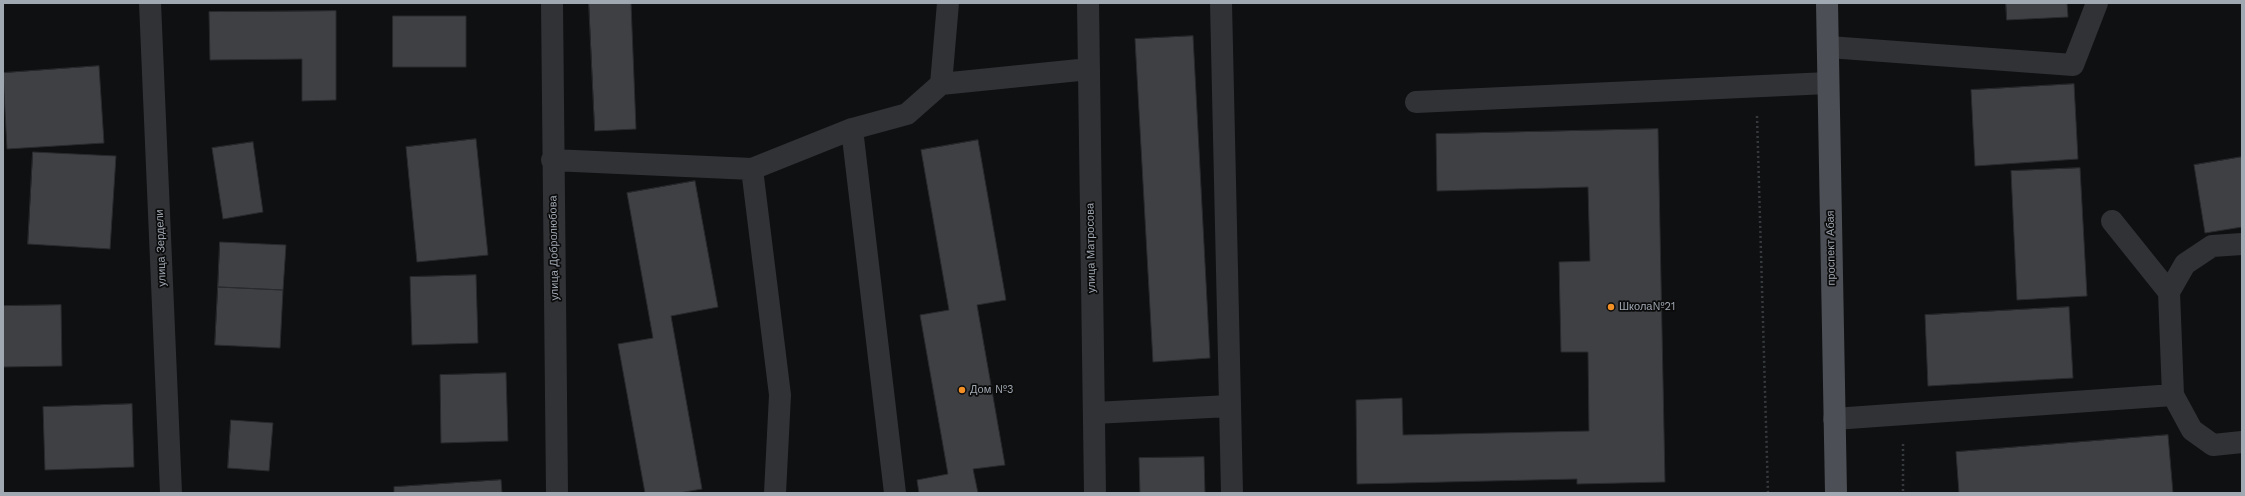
<!DOCTYPE html>
<html>
<head>
<meta charset="utf-8">
<style>
	body { margin:0 }
	#map { position:relative; width:2245px; height:496px; overflow:hidden; background:#0f1011; font-family:"Work Sans",sans-serif }
	canvas { display:block }
	.frame { position:absolute; inset:0; border:4px solid #a0a8b2; pointer-events:none }
</style>
</head>
<body>
<div id="map">
<canvas width="2245" height="496"></canvas>
<div class="frame"></div>
</div>
<script>
const c = document.querySelector('canvas').getContext('2d');
c.lineJoin = 'round';
function fill(path, color) { c.fillStyle = color; c.fill(path, 'evenodd'); }
function stroke(path, color, width, dash) { c.strokeStyle = color; c.lineWidth = width; c.lineCap = dash ? 'butt' : 'round'; c.setLineDash(dash || []); c.stroke(path); }
function label(font, color, halo, rows, align = 'center') {
  c.font = font + ' "Work Sans",sans-serif'; c.lineWidth = 3.5; c.setLineDash([]); c.textBaseline = 'middle'; c.strokeStyle = halo; c.fillStyle = color; for (const [text, x, y, turn = 0] of rows) {
    c.save(); c.translate(x, y); c.rotate((+turn || 0) * Math.PI / 180); c.textAlign = isNaN(turn) ? turn : align; if (halo) c.strokeText(text, 0, 0); c.fillText(text, 0, 0); c.restore();
  }
}
const building = new Path2D(`
	M589 3H631L636 129 595 131Z
	M2006 3H2067L2068 17 2007 20Z
	M336 11V100L302 101V59L210 60 209 12Z
	M393 16H466V67H393Z
	M1193 36 1210 358 1153 362 1135 39Z
	M99 66 104 143 7 149 3 73Z
	M2074 84 2078 159 1975 166 1971 90Z
	M1658 129 1665 482 1577 484V479L1357 484 1356 400 1402 398 1403 435 1589 431 1588 352H1561L1559 262 1590 261 1588 187 1437 191 1436 134Z
	M476 139 488 255 417 262 406 147Z
	M978 140 1006 300 977 305 1005 465 973 469 978 493H919L917 480 948 474 920 315 949 310 921 150Z
	M253 142 263 212 223 219 212 148Z
	M33 152 116 156 110 249 28 244Z
	M2242 157V227L2205 233 2194 165Z
	M2080 168 2087 296 2017 300 2011 171Z
	M695 181 718 307 671 316 702 489 679 493H645L618 344 653 338 627 193Z
	M220 242 286 245 283 290 218 287Z
	M476 275 478 343 412 345 410 277Z
	M218 287 283 290 280 348 215 345Z
	M61 305 62 366 3 367V306Z
	M2069 307 2073 378 1928 386 1925 315Z
	M506 373 508 441 441 443 440 375Z
	M132 404 134 467 45 470 43 407Z
	M231 420 273 423 269 471 228 468Z
	M2168 435 2173 493H1959L1956 452Z
	M1204 457 1205 493H1140L1139 458Z
	M501 480 502 493H394V487Z`);
fill(building, '#3e4044');
stroke(building, '#292a2d', 1);
stroke(new Path2D(`
	M1757 116 1768 493
	M1903 444V493`), '#36393d', 2.5, [2, 3]);
stroke(new Path2D(`
	M150 3 171 493
	M552 3 557 493
	M1088 3 1095 493
	M1221 3 1232 493
	M1829 47 2073 65 2097 3
	M941 84 948 3
	M1416 102 1828 83
	M852 129 895 493
	M552 160 752 169 852 129 907 114 941 84 1089 69
	M752 169 780 395 775 493
	M2112 221 2169 292
	M2242 244 2212 246 2185 264 2169 292 2173 395 2192 430 2213 445 2242 442
	M1094 413 1229 406
	M1834 419 2173 395`), '#303236', 22);
stroke(new Path2D(`
	M1827 3 1836 493`), '#4c4f55', 22);
for (const [x, y, r, color] of [
	[1611,307,4,"#f29026"],
	[962,390,4,"#f29026"]
]) { const dot = new Path2D(); dot.arc(x, y, r, 0, 2 * Math.PI); c.fillStyle = color; c.fill(dot); stroke(dot, '#0b0b0c', 1.5); }
label('11px', '#a0a8b2', '#0b0b0c', [
	["улица Зердели",161,248,-92],
	["улица Добролюбова",554,248,-91],
	["улица Матросова",1091,248,-91],
	["проспект Абая",1831,248,-91]
]);
label('11px', '#a0a8b2', '#0b0b0c', [
	["Школа№21",1619,307],
	["Дом №3",970,390]
], 'left');
</script>
</body>
</html>
